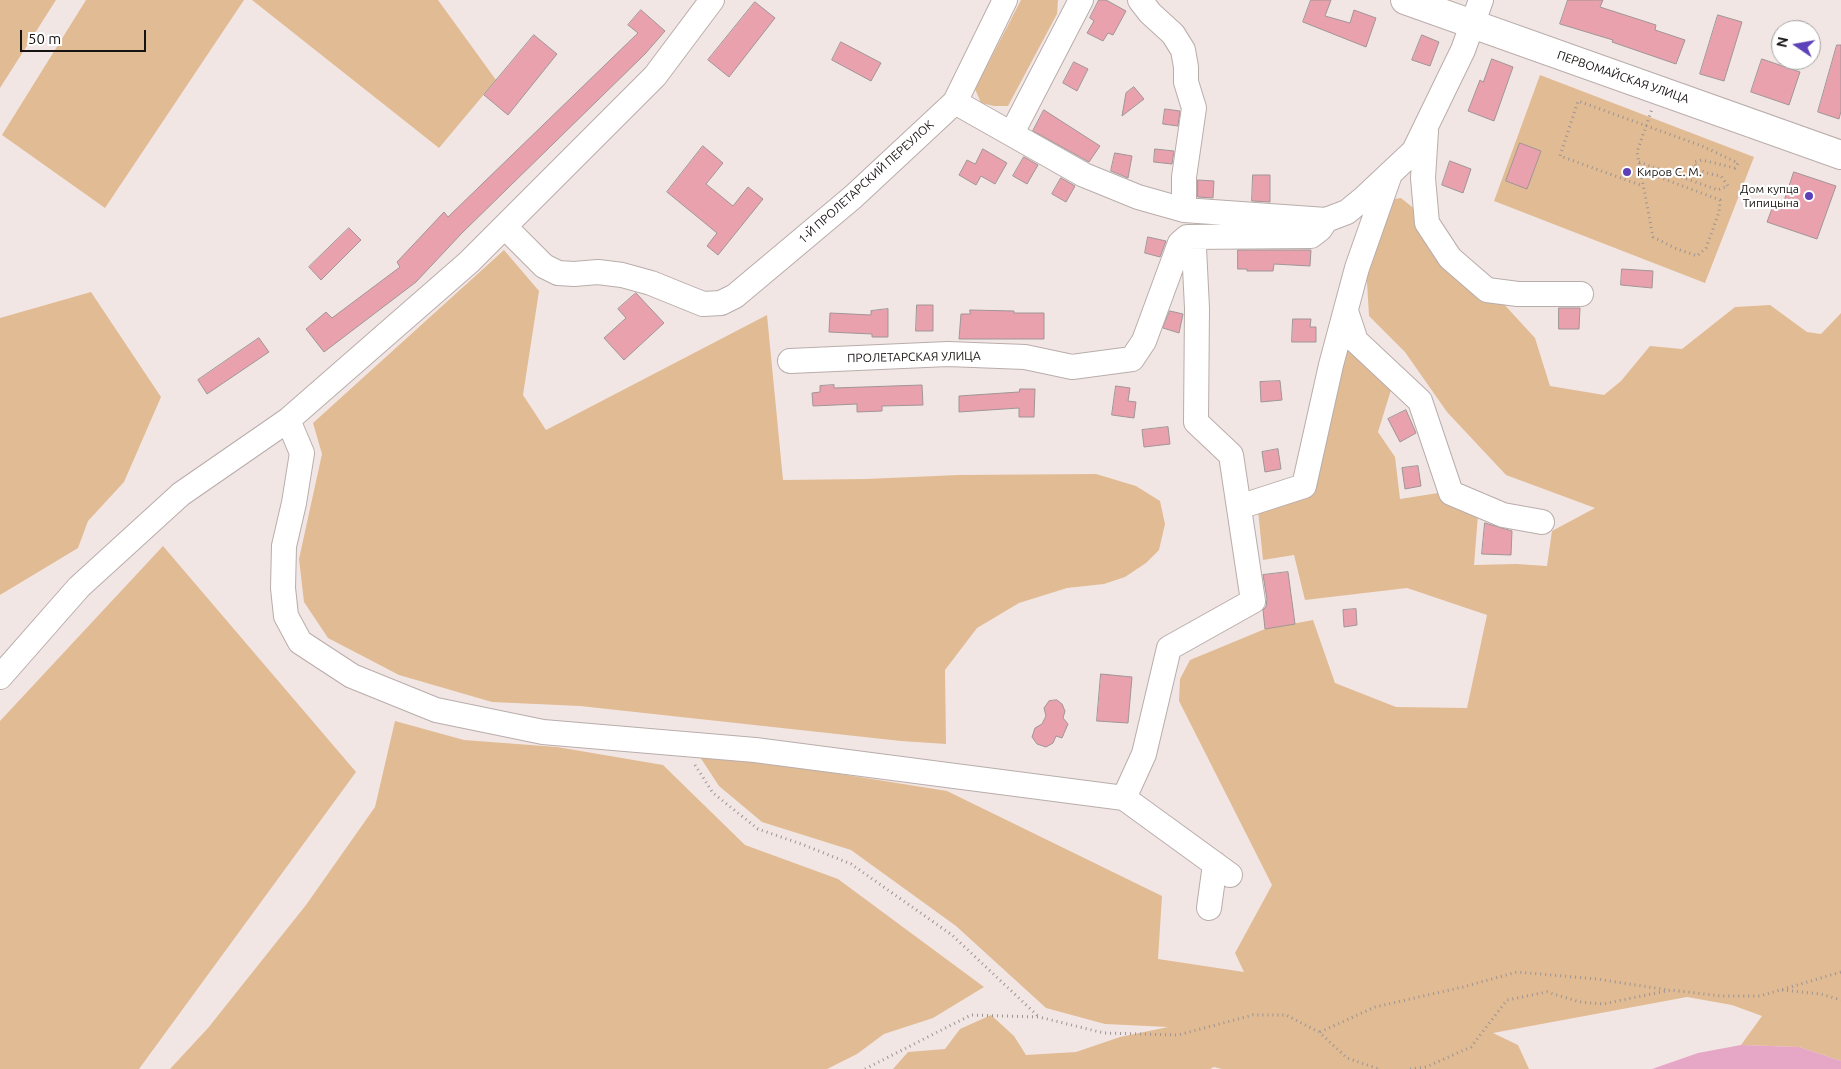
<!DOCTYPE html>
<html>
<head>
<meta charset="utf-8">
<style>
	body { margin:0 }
	#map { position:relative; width:1841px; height:1069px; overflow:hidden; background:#f2e6e4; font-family:Ubuntu,sans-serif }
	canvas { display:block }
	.north { position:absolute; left:1771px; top:20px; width:50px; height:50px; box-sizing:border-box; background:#fff; border:1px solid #a2a1a0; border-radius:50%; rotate:282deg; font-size:14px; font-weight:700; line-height:20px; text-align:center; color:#171312 }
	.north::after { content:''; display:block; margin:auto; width:18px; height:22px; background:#5c41b9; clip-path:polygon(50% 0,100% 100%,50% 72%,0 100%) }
	.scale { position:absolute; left:20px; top:30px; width:126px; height:22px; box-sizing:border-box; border:2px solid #171312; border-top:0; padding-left:6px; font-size:15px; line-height:18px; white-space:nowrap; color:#171312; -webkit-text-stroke:4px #fff; paint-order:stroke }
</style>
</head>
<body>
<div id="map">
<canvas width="1841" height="1069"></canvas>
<div class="north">N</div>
<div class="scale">50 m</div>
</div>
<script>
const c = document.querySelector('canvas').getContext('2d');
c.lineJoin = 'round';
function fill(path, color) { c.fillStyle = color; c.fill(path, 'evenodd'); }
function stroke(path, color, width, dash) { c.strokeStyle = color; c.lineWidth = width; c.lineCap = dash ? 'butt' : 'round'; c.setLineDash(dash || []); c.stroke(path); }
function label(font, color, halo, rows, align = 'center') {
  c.font = font + ' Ubuntu,sans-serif'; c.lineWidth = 4.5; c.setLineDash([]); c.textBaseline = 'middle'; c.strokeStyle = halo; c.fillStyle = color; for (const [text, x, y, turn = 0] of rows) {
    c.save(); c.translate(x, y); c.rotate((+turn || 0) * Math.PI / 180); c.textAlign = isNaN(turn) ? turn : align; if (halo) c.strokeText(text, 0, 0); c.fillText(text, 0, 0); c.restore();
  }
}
fill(new Path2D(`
	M0 0H56L0 88Z
	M86 0H244L105 208 2 135Z
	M252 0H438L496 80 439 148Z
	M1021 0H1058L1057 14 1008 106H994L981 103 975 89Z
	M1540 75 1754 157 1705 283 1494 201Z
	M1401 198 1422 215 1535 338 1550 386 1604 395 1621 381 1650 346 1682 349 1735 307 1770 305 1807 332 1821 334 1841 313V1061L1799 1047 1741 1045 1762 1016 1732 1005 1687 997 1493 1033 1518 1045 1529 1069H1222L1214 1067 1210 1069H893L908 1052 945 1049 960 1029 991 1015 1014 1036 1026 1055 1076 1052 1120 1037 1168 1027 1105 1024 1046 1008 956 926 851 850 762 822 719 786 696 751 947 791 1162 896 1158 959 1244 972 1235 953 1272 885 1179 701 1180 679 1190 660 1265 629 1313 620 1335 683 1396 707 1467 708 1487 615 1407 588 1305 600 1294 555 1263 560 1258 510 1313 494 1345 345 1391 390 1378 432 1395 457 1400 499 1438 493 1478 515 1474 565 1516 564 1547 566 1552 531 1595 508 1506 475 1447 412 1405 352 1369 316 1365 248 1388 200Z
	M504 250 539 291 523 395 546 430 767 315 783 480 866 479 958 475 1096 474 1136 486 1160 501 1165 524 1159 550 1146 563 1125 577 1104 584 1067 588 1019 603 977 628 945 670 946 744 901 741 580 706 492 702 399 675 328 638 304 602 299 559 322 454 313 423Z
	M91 292 161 397 124 482 88 521 78 548 0 595V318Z
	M163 546 356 772 139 1069H0V721Z
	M395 721 464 740 557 747 663 765 745 845 838 879 984 987 933 1018 884 1034 857 1054 827 1069H170L208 1028 306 905 375 807Z`), '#e1bb94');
fill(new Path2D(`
	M1741 1045 1799 1047 1841 1061V1069H1652L1698 1053Z`), '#e6a6c6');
const building = new Path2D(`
	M1099 0H1106L1126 11 1113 35 1108 33 1103 41 1087 33 1094 21 1090 18Z
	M1311 0H1331L1325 16 1350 23 1354 10 1376 18 1366 47 1303 22Z
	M1568 0H1603L1600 7 1656 25 1655 30 1685 40 1676 64 1612 42 1613 40 1560 24Z
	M755 2 775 18 729 77 708 60Z
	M641 10 665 31 645 54 462 233 416 282 324 352 306 329 326 312 332 318 400 267 397 262 444 212 448 217 638 33 628 25Z
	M1718 15 1742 22 1724 81 1700 74Z
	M534 35 557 54 508 115 484 95Z
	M1422 35 1439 42 1430 66 1412 60Z
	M841 42 881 63 871 81 832 60Z
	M1837 45H1841V111L1839 119 1818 112Z
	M1492 59 1513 67 1494 121 1468 111 1480 80 1483 82Z
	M1762 59 1800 72 1789 105 1751 92Z
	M1074 62 1088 69 1077 91 1063 83Z
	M1134 87 1144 99 1122 116 1126 93Z
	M1165 109 1180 111 1178 126 1163 124Z
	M1044 110 1100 146 1089 162 1033 131Z
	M1520 143 1541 151 1527 189 1506 181Z
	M703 146 723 163 706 184 733 206 748 187 763 199 718 255 707 246 717 233 667 192Z
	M983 149 1007 163 995 184 981 176 976 185 959 175 967 160 975 164Z
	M1155 149 1174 151 1172 164 1154 162Z
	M1115 153 1132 156 1128 178 1111 171Z
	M1024 157 1038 165 1027 184 1013 176Z
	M1450 161 1471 169 1463 193 1442 185Z
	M1794 172 1836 186 1817 239 1767 222 1773 206 1781 209Z
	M1253 175H1270V202L1252 201Z
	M1061 178 1075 186 1066 202 1052 194Z
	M1198 180 1214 181 1213 198 1198 197Z
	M349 228 361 240 321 280 309 267Z
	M1148 237 1166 241 1160 257 1145 253Z
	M1238 250H1311L1310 266 1274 264 1273 271H1247V269H1238Z
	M1622 269 1653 271 1652 288 1621 285Z
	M636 293 664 323 624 360 604 338 626 318 618 309Z
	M917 305H933V331H916Z
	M1559 308H1580L1579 329H1559Z
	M888 309V337H872V334L829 332 830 313 871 315V311Z
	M970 310 1014 311V313H1044V339H959L961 314H970Z
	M1170 311 1183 314 1179 333 1163 328Z
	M1293 319H1311L1310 327H1316V342H1292Z
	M259 338 269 352 207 394 198 380Z
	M1280 381 1282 400 1261 402 1260 382Z
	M834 385V388L922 385 923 405 882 406V411L857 412V404L813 406 812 393 820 392V386Z
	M1116 386 1130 388 1128 401 1136 402 1134 418 1112 415Z
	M1020 389H1035L1034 417H1019V408L959 412V396L1019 392Z
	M1406 410 1416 433 1400 442 1388 419Z
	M1168 427 1170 444 1144 447 1142 430Z
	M1278 449 1281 469 1265 472 1262 452Z
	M1418 466 1421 486 1405 489 1402 468Z
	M1485 523 1512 531 1511 555 1482 554Z
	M1288 572 1295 624 1265 629 1263 610 1266 607 1267 599 1263 575Z
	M1356 609 1357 625 1344 627 1343 610Z
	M1101 674 1132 677 1128 723 1097 721Z
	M1057 700 1062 704 1065 711 1063 718 1068 724 1062 738 1056 736 1053 743 1046 747 1037 744 1032 737 1035 728 1042 724 1046 716 1044 708 1049 701Z`);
fill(building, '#e8a1ad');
stroke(building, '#a09596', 1);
const minor = new Path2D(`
	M1140 0 1150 13 1173 34 1183 50 1186 67V82L1194 108 1184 177V210
	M955 102 1084 175 1138 197 1184 210 1326 220
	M1426 131 1423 178 1427 223 1450 258 1487 290 1518 294H1581
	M1012 133 1081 0
	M505 227 544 266 558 273 574 274 598 272 622 275 651 283 703 304 721 303 735 296 853 197 955 102 1005 0
	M1346 311 1356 341 1420 401 1451 493 1503 515 1542 522
	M790 361 948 354 1025 357 1072 367 1132 359 1144 341 1180 243 1187 237 1311 236 1320 229 1326 220 1347 212 1364 198 1414 151 1463 50 1481 0
	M288 420 302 453 294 503 284 546 283 588 286 616 300 642 352 676 436 710 543 732 755 750 1124 798 1230 875
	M1239 507 1304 486 1331 365 1357 268 1389 177
	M0 677 79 587 181 494 288 420 469 262 655 76 712 0
	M1124 798 1144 754 1169 648 1253 601 1231 455 1196 422 1197 308 1194 248 1196 237
	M1209 908 1215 864`);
const major = new Path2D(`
	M1405 0 1841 155`);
stroke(minor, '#b9adab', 26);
stroke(major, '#b9adab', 30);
stroke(new Path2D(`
	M1639 162 1718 190 1728 186 1721 176C1710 174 1699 173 1694 162L1702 160 1735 168 1738 163 1702 146 1578 101 1560 156 1643 186
	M1640 170 1720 200 1719 212 1706 248 1697 256 1677 249 1653 237 1637 152 1652 109
	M695 765 713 793 758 829 804 845 851 864 952 935 1039 1017
	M1782 990 1821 994 1841 1000
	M1320 1032 1375 1007 1463 987 1517 972 1597 979 1668 990
	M865 1069 971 1015 1039 1017 1104 1033 1178 1035 1253 1015H1286L1319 1032 1347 1058 1379 1069
	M1410 1069 1426 1067 1471 1047 1507 1000 1547 992 1580 1002 1603 1004 1671 990 1721 996H1760L1841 972`), '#9c9492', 3, [1, 4]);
stroke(minor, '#fff', 24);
stroke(major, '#fff', 28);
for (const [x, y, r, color] of [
	[1627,172,5,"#5c41b9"],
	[1809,196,5,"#5c41b9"]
]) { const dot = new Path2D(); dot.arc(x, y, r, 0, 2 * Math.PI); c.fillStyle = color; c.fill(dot); stroke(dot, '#fff', 2); }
label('12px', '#171312', '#fff', [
	["ПЕРВОМАЙСКАЯ УЛИЦА",1623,77,19],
	["1-Й ПРОЛЕТАРСКИЙ ПЕРЕУЛОК",866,182,-42],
	["ПРОЛЕТАРСКАЯ УЛИЦА",914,357,-1]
]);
label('12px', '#171312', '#fff', [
	["Киров С. М.",1637,172],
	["Дом купца",1799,189,"right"],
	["Типицына",1799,203,"right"]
], 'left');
</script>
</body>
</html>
